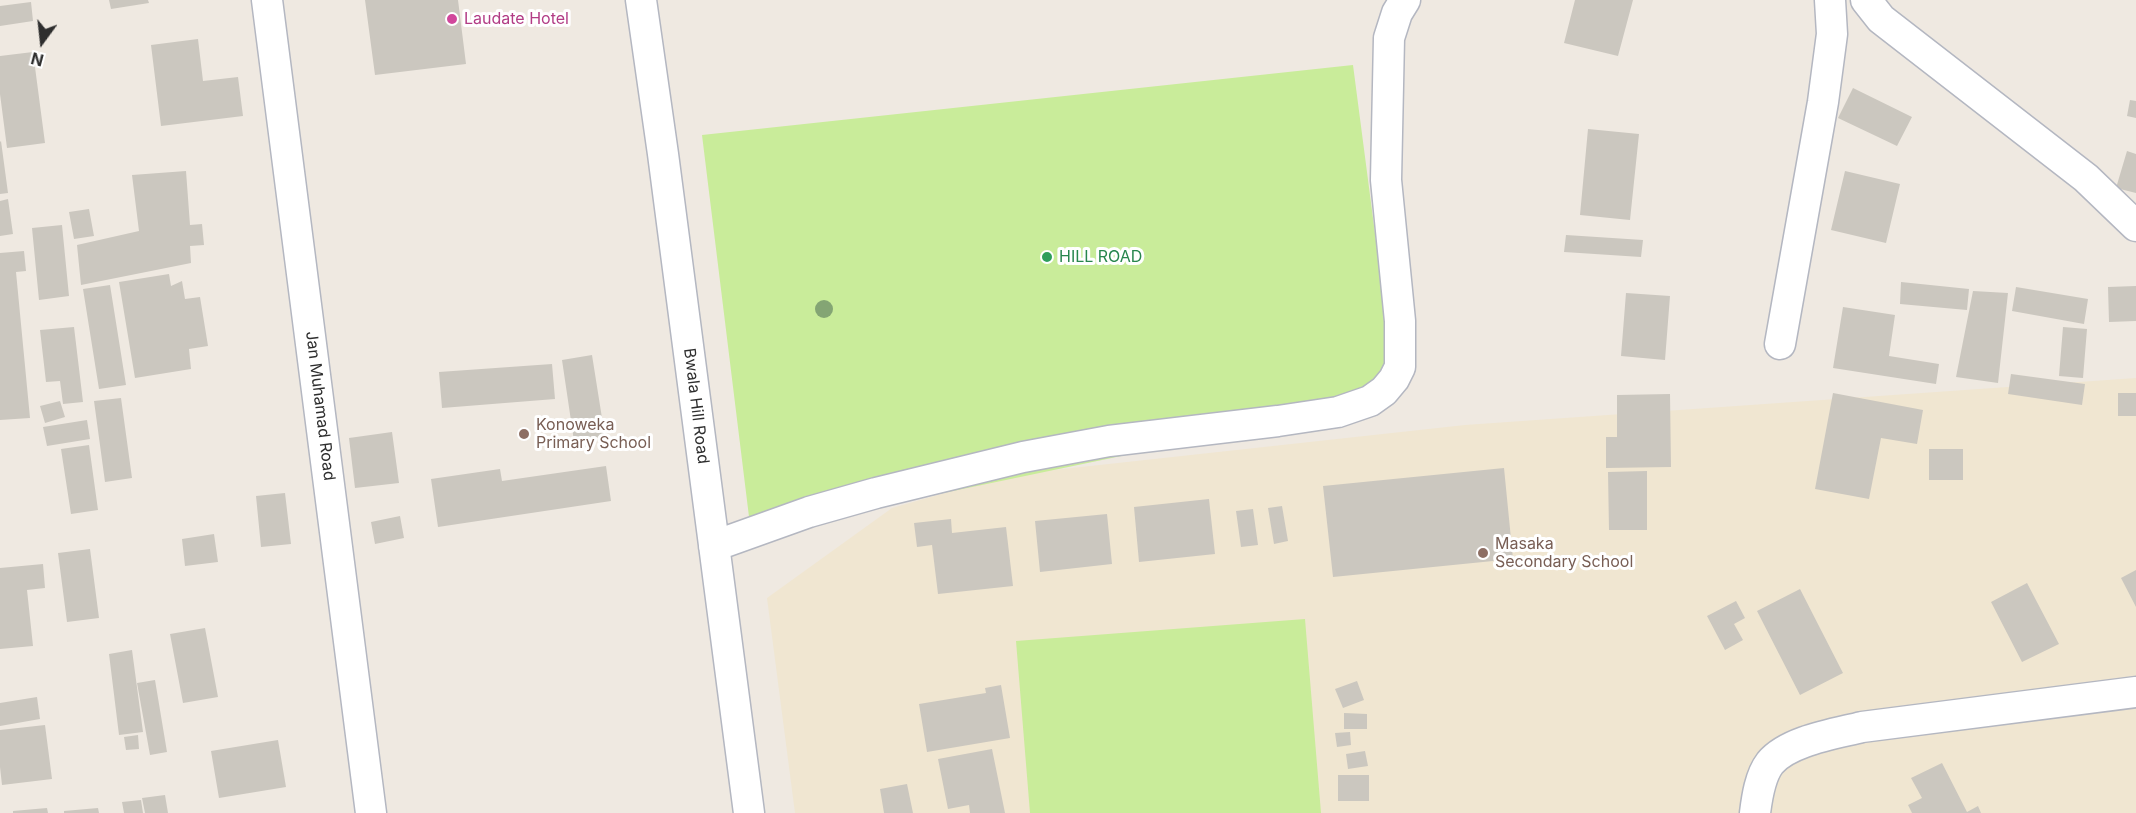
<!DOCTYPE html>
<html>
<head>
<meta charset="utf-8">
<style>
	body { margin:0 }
	#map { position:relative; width:2136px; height:813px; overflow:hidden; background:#efe9e1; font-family:Inter,sans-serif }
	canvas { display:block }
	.north { position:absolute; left:12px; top:12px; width:60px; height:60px; -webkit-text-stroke:4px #fff; paint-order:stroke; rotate:195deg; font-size:16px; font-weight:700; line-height:24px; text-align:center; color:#2e2e2e }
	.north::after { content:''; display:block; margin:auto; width:21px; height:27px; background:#2e2e2e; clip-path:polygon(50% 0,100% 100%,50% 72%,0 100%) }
</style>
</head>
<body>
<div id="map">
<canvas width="2136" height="813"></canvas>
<div class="north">N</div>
</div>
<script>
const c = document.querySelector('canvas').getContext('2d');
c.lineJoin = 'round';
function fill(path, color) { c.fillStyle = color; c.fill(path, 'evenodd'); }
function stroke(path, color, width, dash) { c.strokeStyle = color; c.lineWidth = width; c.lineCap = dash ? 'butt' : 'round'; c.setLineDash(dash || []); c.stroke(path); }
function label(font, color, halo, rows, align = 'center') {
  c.font = font + ' Inter,sans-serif'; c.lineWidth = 6; c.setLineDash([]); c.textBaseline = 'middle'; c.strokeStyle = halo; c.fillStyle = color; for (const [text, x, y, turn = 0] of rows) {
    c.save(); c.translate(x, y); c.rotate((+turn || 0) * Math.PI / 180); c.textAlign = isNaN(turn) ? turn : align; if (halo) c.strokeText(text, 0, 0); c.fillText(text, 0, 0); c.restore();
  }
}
fill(new Path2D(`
	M2136 378V813H795L767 598 892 508 1008 475 1465 425Z`), '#f0e6d1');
fill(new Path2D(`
	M1353 65 1394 379 1352 408 751 533 702 135Z
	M1305 619 1321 813H1030L1016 641Z`), '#c9ec9a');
fill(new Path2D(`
	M109 0H148L149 3 111 9Z
	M365 0H458L466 64 375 75Z
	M1575 0H1633L1618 56 1564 43Z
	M31 2 33 21 0 26V6Z
	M198 39 203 81 238 77 243 116 161 126 151 45Z
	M33 52 45 143 7 148 0 94V56Z
	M1853 88 1912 117 1897 146 1838 118Z
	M2130 100 2136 101V118L2127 116Z
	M1588 129 1639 134 1630 220 1580 215Z
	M1 141 8 193 0 194V142Z
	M2127 151 2136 154V193L2116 188Z
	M186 171 190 225 202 224 204 245 190 246 191 263 81 285 77 245 139 231 132 175Z
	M1845 171 1900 184 1886 243 1831 230Z
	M8 199 13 234 0 236V201Z
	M89 209 94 236 74 239 69 212Z
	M62 225 69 296 39 300 32 228Z
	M1566 235 1643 240 1641 257 1564 252Z
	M24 251 26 271 16 272 30 418 0 420V253Z
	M169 274 171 286 182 281 185 299 200 297 208 346 189 349 191 369 135 378 119 282Z
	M1901 282 1969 289 1967 310 1900 304Z
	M110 285 126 385 99 389 83 289Z
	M2136 286V321L2109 322 2108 287Z
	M2016 287 2088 299 2084 324 2012 311Z
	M1973 291 2008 293 1998 383 1956 377Z
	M1626 293 1670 296 1665 360 1621 356Z
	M1843 307 1895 315 1889 356 1939 364 1936 384 1833 368Z
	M74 327 83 402 63 404 60 381 46 382 40 330Z
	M2063 327 2087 329 2083 378 2059 376Z
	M592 355 605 437 574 441 562 360Z
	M552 364 555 399 442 408 439 372Z
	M2011 374 2085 384 2082 405 2008 394Z
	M1833 393 1923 410 1917 444 1881 438 1869 499 1815 489Z
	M2118 393H2136V416H2118Z
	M1670 394 1671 467 1606 468V437H1617V395Z
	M121 398 132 478 105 482 94 401Z
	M60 401 65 417 45 423 40 406Z
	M87 420 90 439 47 446 43 427Z
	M392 432 399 483 355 488 349 438Z
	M89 445 98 510 71 514 61 449Z
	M1929 449H1963V480H1929Z
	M606 466 611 501 438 527 431 479 500 469 502 481Z
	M1504 468 1513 559 1333 577 1323 486Z
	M1647 471V530H1609L1608 472Z
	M285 493 291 544 261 547 256 496Z
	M1209 499 1215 554 1139 562 1134 507Z
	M1282 506 1288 541 1274 544 1268 508Z
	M1253 509 1258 545 1241 547 1236 511Z
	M1107 514 1112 564 1040 572 1035 521Z
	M400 516 404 538 375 544 371 522Z
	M951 519 952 533 1006 527 1013 586 938 594 932 545 917 547 914 523Z
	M214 534 218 562 185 566 182 539Z
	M90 549 99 618 67 622 58 553Z
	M43 564 45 588 27 590 33 646 0 649V568Z
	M2136 570V607L2121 578Z
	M2027 583 2059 644 2022 662 1991 602Z
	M1800 589 1843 673 1800 695 1757 611Z
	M1736 601 1745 618 1734 624 1743 640 1725 650 1707 616Z
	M205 628 218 697 183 703 170 634Z
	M132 650 143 732 119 735 109 654Z
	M155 680 167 752 150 755 137 683Z
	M1357 681 1364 700 1343 708 1335 689Z
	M1001 685 1010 738 927 752 919 704 986 693 985 688Z
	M37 697 40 719 0 726V703Z
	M1344 713 1367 714V729H1344Z
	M45 725 52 779 2 785 0 767V730Z
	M1350 732 1351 745 1337 747 1335 733Z
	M138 735 139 749 126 750 124 737Z
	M278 740 286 787 219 798 211 751Z
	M992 749 1005 813H970L969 805 948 809 938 759Z
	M1365 751 1368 766 1348 769 1346 754Z
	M1942 763 1967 812 1978 806 1981 813H1912L1908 805 1922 798 1911 778Z
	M1338 775H1369V801H1338Z
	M907 784 913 813H884L880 789Z
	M165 795 168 813H145L142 798Z
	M141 800 143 813H124L122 802Z
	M47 808 48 813H13V811Z
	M98 808 99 813H64V811Z`), '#cbc7bf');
const minor = new Path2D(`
	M267 0 371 813
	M641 0 663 154 749 813
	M1866 0 1881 19 2086 178 2136 226
	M1780 344 1823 102 1832 34 1830 0
	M714 546 809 512 876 493 1023 457 1109 441 1278 421 1338 412 1370 401 1384 391 1394 379 1400 367V321L1386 180 1389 38 1397 13 1405 0
	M1755 813C1757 797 1760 776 1770 763 1788 741 1834 734 1862 727L2136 692`);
stroke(minor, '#b4b7c1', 33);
stroke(minor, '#fff', 30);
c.fillStyle = '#84a574';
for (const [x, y] of [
	[824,309]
]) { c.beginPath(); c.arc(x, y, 9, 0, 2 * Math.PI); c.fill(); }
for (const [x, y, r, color] of [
	[452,19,6,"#d1479c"],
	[1047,257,6,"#2e9e5b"],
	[524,434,6,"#8d6e63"],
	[1483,553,6,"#8d6e63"]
]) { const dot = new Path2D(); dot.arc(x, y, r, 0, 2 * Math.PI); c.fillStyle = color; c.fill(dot); stroke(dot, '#fff', 2); }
label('16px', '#b23c85', '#fff', [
	["Laudate Hotel",464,19]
], 'left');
label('16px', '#27864d', '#fff', [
	["HILL ROAD",1059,257]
], 'left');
label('16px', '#2e2e2e', '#fff', [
	["Jan Muhamad Road",320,406,83],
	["Bwala Hill Road",696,406,83]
]);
label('16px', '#785e54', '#fff', [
	["Konoweka",536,425],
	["Primary School",536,443],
	["Masaka",1495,544],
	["Secondary School",1495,562]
], 'left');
</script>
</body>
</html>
